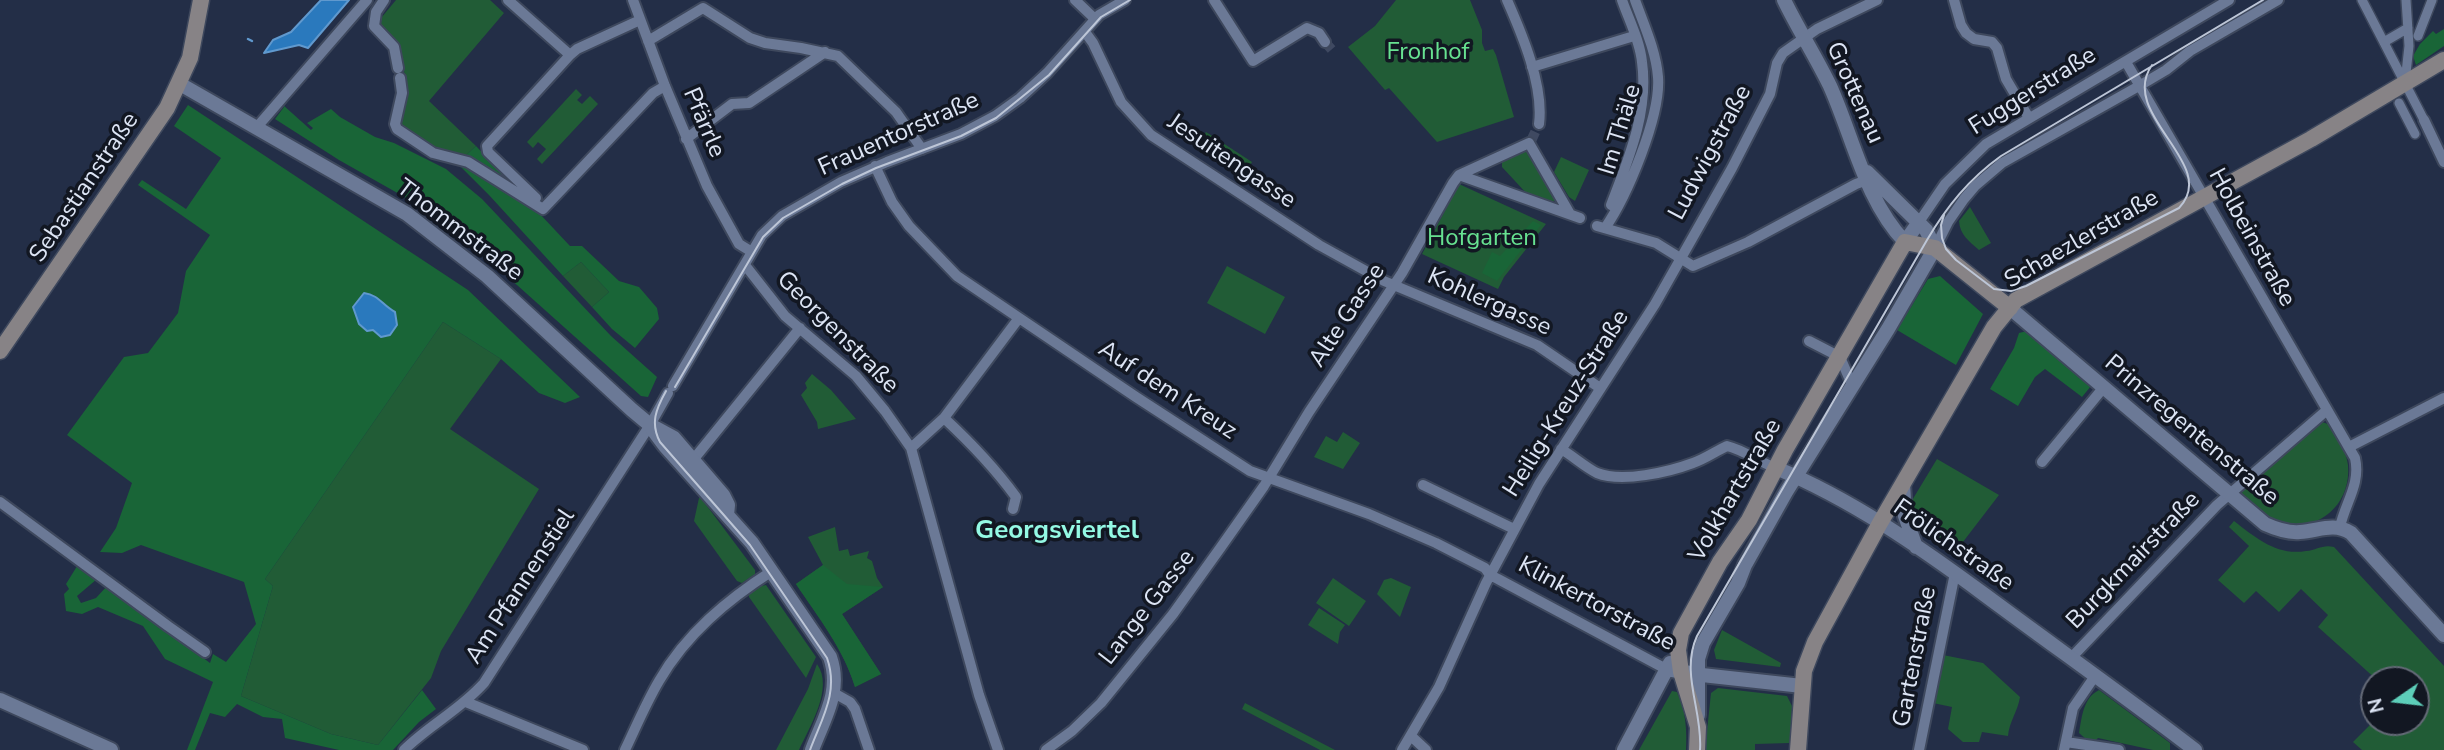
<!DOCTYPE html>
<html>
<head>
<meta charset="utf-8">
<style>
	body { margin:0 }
	#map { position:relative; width:2444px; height:750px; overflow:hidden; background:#232e47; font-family:"Nunito Sans",sans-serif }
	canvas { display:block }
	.north { position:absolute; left:2360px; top:666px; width:70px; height:70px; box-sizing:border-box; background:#121722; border:2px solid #636976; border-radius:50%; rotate:256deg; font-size:19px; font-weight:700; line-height:28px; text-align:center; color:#dde5f5 }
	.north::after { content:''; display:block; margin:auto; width:24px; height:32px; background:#5dceb9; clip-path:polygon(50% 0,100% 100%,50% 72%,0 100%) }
</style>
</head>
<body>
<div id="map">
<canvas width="2444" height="750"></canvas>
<div class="north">N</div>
</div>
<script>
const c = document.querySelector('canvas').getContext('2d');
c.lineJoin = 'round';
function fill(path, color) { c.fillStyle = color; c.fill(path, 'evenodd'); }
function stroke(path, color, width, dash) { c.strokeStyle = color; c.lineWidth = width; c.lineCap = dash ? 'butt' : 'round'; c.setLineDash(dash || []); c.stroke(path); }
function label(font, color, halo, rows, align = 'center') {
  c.font = font + ' "Nunito Sans",sans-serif'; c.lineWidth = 7; c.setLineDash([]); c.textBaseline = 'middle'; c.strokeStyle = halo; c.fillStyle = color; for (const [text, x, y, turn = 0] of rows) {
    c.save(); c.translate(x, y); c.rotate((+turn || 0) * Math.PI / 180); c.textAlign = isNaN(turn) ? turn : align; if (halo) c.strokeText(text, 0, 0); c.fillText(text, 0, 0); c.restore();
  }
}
fill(new Path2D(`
	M396 0H490L504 13 429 101 476 146 464 157 433 147 399 126 407 99 406 79 397 46 376 24Z
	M1396 0H1470L1482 30V43L1485 51 1493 49 1496 55 1514 117 1437 142 1389 88 1385 90 1348 47 1375 26Z
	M576 89 582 95 577 100 582 104 590 96 598 104 542 164 537 159 546 149 538 142 533 148 527 142Z
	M1206 132 1252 162 1242 179 1196 147Z
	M1528 148 1554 198 1555 201 1552 202 1528 195 1502 167V160Z
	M1561 157 1589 170 1575 201 1569 197 1554 172Z
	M1459 184 1546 224 1504 277 1498 289 1422 254Z
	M1970 207 1991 243 1979 250C1969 241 1960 235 1959 221Z
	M581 262 609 292 592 307 563 276Z
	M1227 266 1285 297 1265 334 1207 303Z
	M443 322 501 359 450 429 539 489 441 651 431 678 378 745 331 734 241 696 273 586 265 579Z
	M812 374 831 390 856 419 818 429 817 422 801 395 807 388 805 383Z
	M2319 421 2331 425C2338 437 2346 450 2348 465 2352 510 2309 539 2268 519 2256 513 2245 501 2234 492Z
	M1343 432 1360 443 1343 469 1314 457 1326 436 1337 442Z
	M1937 459 1999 495 1956 551C1938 537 1915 526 1911 502Z
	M699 498H701L755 570V574L742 583 737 581 694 521Z
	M2234 521C2256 538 2277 556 2306 551 2317 550 2323 544 2334 547L2444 666V750H2362L2353 742 2374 721 2416 722V680H2377L2318 627 2328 615 2301 589 2279 612 2256 591 2244 603 2218 580 2249 546 2229 527Z
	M835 527 839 551 848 549 850 556 869 551 867 558 872 561 877 578 883 587 842 614 881 674 855 687C843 648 818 617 796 584L823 565 808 537Z
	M1333 578 1366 601 1349 626 1316 603Z
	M1391 578 1411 587 1400 617 1377 594 1384 580Z
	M766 585 816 657 806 678 749 597V594L761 586Z
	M1319 608 1345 625 1340 632 1338 644 1308 625Z
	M1722 630 1781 663 1780 667 1716 659 1714 650Z
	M1943 655 1983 663 2020 697C2018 711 2009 722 2008 736L1982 732 1979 742H1963L1948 729 1952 707 1933 703Z
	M817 664C834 688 810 726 799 750H776L808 689Z
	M1718 688 1787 696 1792 706 1790 743 1755 744V750H1705L1711 693Z
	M2099 690 2170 743V750H2153L2098 738 2095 741 2086 739 2079 733C2082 717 2083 698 2099 690Z
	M1672 691 1677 692C1686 709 1687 732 1686 750H1639Z
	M1245 703 1335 750H1320L1242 709Z`), '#215c36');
fill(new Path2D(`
	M2444 29V46L2416 65 2413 56 2420 44 2433 31 2436 34Z
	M188 105 468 290 580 397 565 403 539 393 501 359 443 322 265 579 273 586 241 696 331 734 378 745 422 690 436 709 419 722 393 750H339L285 738 282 719 263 717 237 704 225 717 210 713 195 750H187L213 682 165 659 143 626 98 607 82 614 66 611 64 594 69 589 66 584 79 563 97 579 77 596 81 603 96 598 107 586 210 663 213 654 226 662 256 624 244 582 141 545 122 553 100 552 116 528 132 483 67 435 124 357 148 353 178 313 186 271 210 235 138 185 142 180 186 209 221 158 174 126ZM364 293C379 295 382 305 395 312L356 316 353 306Z
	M283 105 311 130 313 128 307 123 331 109 340 117 375 137 394 143 446 169 482 199 611 336 657 377 648 397 641 396 460 234 424 208 339 160 275 119 284 107Z
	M476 146 570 246H582L619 281 639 287 657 308 659 319 635 348 612 329 592 307 609 292 581 262 563 276 489 195 444 150 464 157Z
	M1533 221 1541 225 1497 281 1482 273 1492 252 1500 256Z
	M1940 276 1983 314 1956 365 1897 330 1928 279Z
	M2027 331 2091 386 2082 397 2045 369 2035 377 2018 406 1990 389 2014 348 2019 333Z
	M823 565 847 584 883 587 842 614 881 674 855 687C843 648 818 617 796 584Z`), '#196537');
const water = new Path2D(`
	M321 0H349L308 48 299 45 264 53 273 40 291 32Z
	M364 293C379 295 382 305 395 312L397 325 390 335 381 337 373 330 367 331 359 324 353 307Z`);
fill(water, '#2a79bd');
stroke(water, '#6099ce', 2);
stroke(new Path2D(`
	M248 39 252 41`), '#6099ce', 2.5);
stroke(new Path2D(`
	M1325 42 1332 50
	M1531 141 1539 124`), '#3f4961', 10, [10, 5]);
const pedestrian = new Path2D(`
	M2362 0 2424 120
	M2418 36 2432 0
	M2384 42 2408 28
	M2405 82 2409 46 2406 0
	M2399 103 2415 134`);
const minor = new Path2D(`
	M384 0 376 12 374 26 394 47 398 68
	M508 0 570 55
	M633 0 665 86 707 186 739 244 752 252
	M1075 0 1095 19
	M1214 0 1253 61 1307 28 1319 33 1325 42
	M1507 0C1522 34 1544 86 1539 124
	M1954 0 1961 25 1966 33 1974 39 1992 42 1997 48 2006 79 2029 118
	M1085 32 1093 43 1121 102 1151 135 1319 245 1384 281 1537 345 1600 388
	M648 41 703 8 750 38 765 43 801 48 838 56 896 112 922 149
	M2126 62 2355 458C2361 484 2345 503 2340 527
	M1532 67 1634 36
	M400 78 402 93 395 124 397 129 433 153 468 162 543 209 653 93 665 86
	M2424 120 2444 162
	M257 127 367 0
	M686 139 732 104 749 103 825 52
	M1529 143 1459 175 1580 218
	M1529 143 1570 214
	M875 166 892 202 909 226 957 276 1136 397 1250 471 1369 514 1436 543 1485 568 1490 575 1498 579 1666 669
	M536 198 488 152 487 146 570 55 577 49 640 20
	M1611 205C1628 160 1649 112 1642 62 1640 41 1629 20 1622 0
	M1919 222 1945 184 1986 144 2229 0
	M1597 226 1656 243 1693 266 1748 242 1856 184 1867 180
	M1605 228C1627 196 1661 116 1658 77 1656 51 1644 25 1635 0
	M1935 248 1948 222 1964 199 1975 186 2002 163 2139 86 2166 70 2190 51 2278 0
	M745 265 785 316 856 376 885 411 911 448 979 695 998 750
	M1809 341 1840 357 1853 387
	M673 386 762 235 782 216 841 182 887 162 961 134 995 116 1020 98 1047 73 1099 15 1125 0
	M944 418C971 443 994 467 1016 497L1013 509
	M2349 447 2444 398
	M911 448 944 418 1019 318
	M1561 449C1573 456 1585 467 1597 473 1622 483 1669 472 1693 463 1705 459 1716 451 1727 446 1744 450 1759 462 1776 468
	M693 460 800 328
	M2042 462 2104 387
	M1423 485 1514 529
	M0 502 168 626 205 652
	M2071 658 2217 505 2327 410
	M834 693 850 702 855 709 869 750
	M466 702 583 750
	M1411 736 1426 750
	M2066 742 2119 750
	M404 750C429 725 460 710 484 683L650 425 668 393
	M625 750C636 727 646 703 659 681 686 634 727 600 772 571
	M1046 750 1072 731 1101 703 1173 614 1221 547 1264 486 1309 412 1402 273 1453 183 1459 175
	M1402 750 1439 687 1486 583 1539 484 1655 304 1732 168 1770 94 1777 63 1783 53 1817 29 1877 0
	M1919 750 1955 573
	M2064 750 2073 708 2095 676`);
const tertiary = new Path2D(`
	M1784 0C1798 29 1816 57 1830 86 1853 137 1865 200 1905 242L1919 222
	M180 84 407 214 487 276 632 410 650 425 674 438 723 495 728 505 727 515
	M1867 172 1926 230 1935 248
	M2010 308 2265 524C2276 529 2288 533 2300 532 2319 531 2333 522 2351 533L2444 635
	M653 430 665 446 752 543 830 657C842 691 824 718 812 750
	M1776 468C1851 499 1920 547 1985 595 2055 647 2126 697 2195 750
	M1903 483 1905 516 1916 547
	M1666 669 1702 675 1802 686
	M0 700 111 750
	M1698 715V659L1703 643 1738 583 1745 565 1786 492 1888 329 1935 248
	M1624 750 1670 663`);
const secondary = new Path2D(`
	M0 351 167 108 190 58 201 0
	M1697 750 1698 727 1681 672 1678 650 1681 633 1720 562 1749 520 1785 450 1905 242 1935 248 2010 308
	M1798 750 1804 671 1815 642 1880 523 1994 327 2016 300 2311 139 2444 60`);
stroke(pedestrian, '#3e485d', 12);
stroke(minor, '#3e485d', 14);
stroke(tertiary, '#3e485d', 18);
stroke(secondary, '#3e485d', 19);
stroke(pedestrian, '#6b7996', 9);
stroke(minor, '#6b7996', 10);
stroke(tertiary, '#6b7996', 14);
stroke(secondary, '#878386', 16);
stroke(new Path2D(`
	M1944 215 1941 225 1942 238 1946 249 1956 260 1994 289 2011 291 2026 286 2179 208C2221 164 2117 115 2152 65
	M675 387 763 237 783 218 842 184 876 168 961 136 996 118 1049 75 1101 17 1130 0
	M666 391C656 409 650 423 660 442L750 545 827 658C839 692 822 718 810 750
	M1700 750C1703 711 1680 674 1697 636L1927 240C1947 206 1969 179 2001 156L2263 0`), '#bdc6d7', 2);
label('24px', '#67e291', '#121722', [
	["Fronhof",1428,53],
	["Hofgarten",1482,239]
]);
label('24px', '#dde5f5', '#121722', [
	["Fuggerstraße",2033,92,-32],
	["Grottenau",1854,93,66],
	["Pfärrle",703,123,67],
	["Im Thäle",1621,130,-73],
	["Frauentorstraße",899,135,-24],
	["Ludwigstraße",1711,153,-62],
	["Jesuitengasse",1231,162,34],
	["Sebastianstraße",85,188,-56],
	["Thommstraße",459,231,37],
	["Holbeinstraße",2251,238,61],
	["Schaezlerstraße",2082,240,-30],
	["Kohlergasse",1489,303,24],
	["Alte Gasse",1348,316,-57],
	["Georgenstraße",837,333,45],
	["Auf dem Kreuz",1167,391,33],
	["Heilig-Kreuz-Straße",1567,404,-58],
	["Prinzregentenstraße",2191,431,40],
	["Volkhartstraße",1736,491,-60],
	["Frölichstraße",1953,546,35],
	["Burgkmairstraße",2134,561,-46],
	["Am Pfannenstiel",521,587,-57],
	["Klinkertorstraße",1596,605,28],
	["Lange Gasse",1148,608,-52],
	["Gartenstraße",1916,657,-79]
]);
label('bold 26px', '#94f9e4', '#121722', [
	["Georgsviertel",1057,532]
]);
</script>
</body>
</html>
